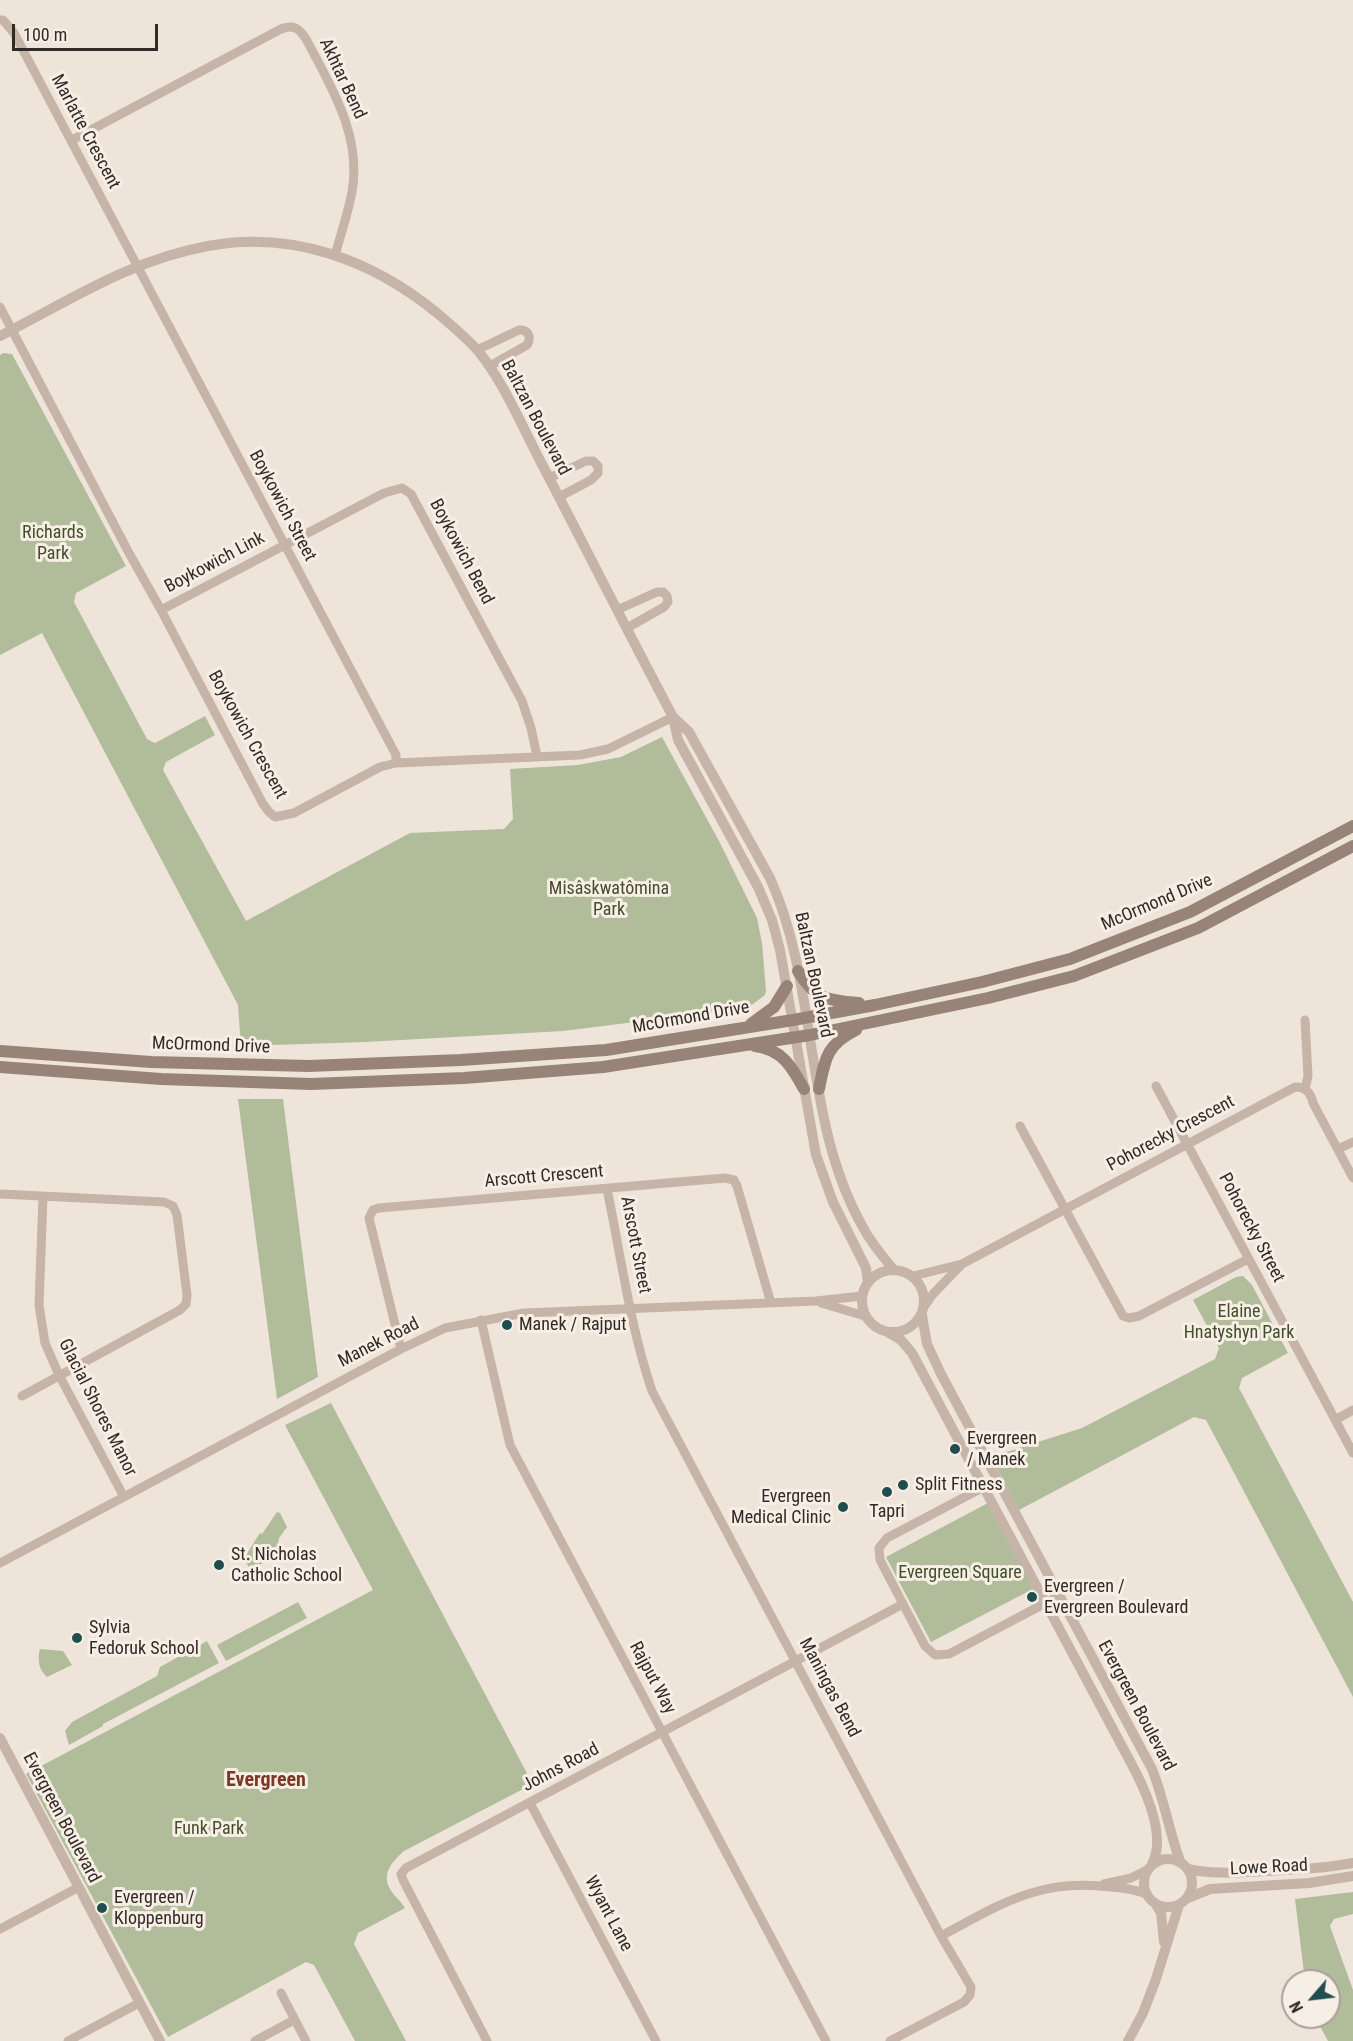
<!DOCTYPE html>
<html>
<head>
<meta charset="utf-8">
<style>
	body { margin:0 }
	#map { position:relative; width:1353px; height:2041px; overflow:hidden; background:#eee4d9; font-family:"Roboto Condensed",sans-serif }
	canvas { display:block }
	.north { position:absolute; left:1281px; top:1969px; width:60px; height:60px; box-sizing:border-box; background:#f7eee5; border:2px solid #a8a099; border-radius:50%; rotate:242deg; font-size:16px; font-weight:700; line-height:24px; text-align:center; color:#322a27 }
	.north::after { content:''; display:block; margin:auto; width:21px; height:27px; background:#204d50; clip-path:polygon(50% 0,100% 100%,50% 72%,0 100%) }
	.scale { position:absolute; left:12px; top:24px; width:146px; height:27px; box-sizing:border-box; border:3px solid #322a27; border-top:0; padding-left:8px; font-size:18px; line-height:21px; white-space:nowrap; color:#322a27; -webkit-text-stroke:4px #f7eee5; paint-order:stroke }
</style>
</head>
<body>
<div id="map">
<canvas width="1353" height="2041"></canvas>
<div class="north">N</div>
<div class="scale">100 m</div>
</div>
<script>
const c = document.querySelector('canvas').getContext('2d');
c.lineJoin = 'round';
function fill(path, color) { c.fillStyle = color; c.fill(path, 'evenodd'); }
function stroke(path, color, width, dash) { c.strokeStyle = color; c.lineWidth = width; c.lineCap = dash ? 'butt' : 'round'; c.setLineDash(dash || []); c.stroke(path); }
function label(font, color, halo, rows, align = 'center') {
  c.font = font + ' "Roboto Condensed",sans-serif'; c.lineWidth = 6; c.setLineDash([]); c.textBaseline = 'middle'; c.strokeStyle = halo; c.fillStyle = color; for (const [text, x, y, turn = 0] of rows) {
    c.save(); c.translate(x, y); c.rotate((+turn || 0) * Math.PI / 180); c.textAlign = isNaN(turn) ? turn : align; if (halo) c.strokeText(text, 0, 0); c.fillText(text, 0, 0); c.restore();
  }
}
fill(new Path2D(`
	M3 353 12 354 126 566 76 593 74 602 147 739 155 743 205 716 215 735 166 762 163 770 246 921 410 833 504 829 513 819 510 769 578 765 621 757 662 737 719 841 757 918 762 943 766 991 765 995 749 1007 731 1010 563 1031 365 1042 241 1046 238 1005 42 633 0 655V355Z
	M238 1099H283L318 1377 277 1399Z
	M1243 1276 1252 1285 1288 1353 1242 1378 1239 1388 1353 1602V1697L1206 1420 1194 1417 1019 1510 991 1457 1082 1428 1215 1359 1219 1348 1193 1300 1236 1277Z
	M331 1403 530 1779 527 1787 404 1851C393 1861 381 1873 390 1889 394 1896 401 1901 405 1908L358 1933 354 1944 406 2041H355L314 1965 306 1962 168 2037 26 1774 373 1590 285 1425Z
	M988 1503 1033 1589 931 1642 886 1557Z
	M277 1512 280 1513 287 1527 279 1538 276 1556 250 1570 244 1558 260 1533 262 1534Z
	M298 1602 307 1618 226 1661 217 1645Z
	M207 1641 219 1663 103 1724V1726L69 1745 65 1731 72 1722 157 1676 160 1667Z
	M40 1649 63 1651 72 1665 47 1677C39 1670 37 1660 40 1649Z
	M1353 1892V1914L1334 1919 1330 1926 1353 1990V2041H1328L1315 2017H1329V1981H1305L1295 1899Z`), '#b1bc9b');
stroke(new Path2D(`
	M0 20H3L14 33C141 274 268 515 396 755V763
	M72 140 279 30C293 24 298 27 306 39 331 87 362 135 352 192 348 213 341 234 335 255
	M0 307 129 553 161 610 263 804 269 812 275 817 294 813 380 767 396 763 580 755 608 749 673 717
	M477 350 519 330C528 329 532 337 527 345L490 366
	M549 478 586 461H593L598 466V473L591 480 559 497
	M161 610 384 493 402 488 411 494 522 701 531 728 537 756
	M617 610 657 592H663L667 596 668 602 664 607 627 628
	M1156 1086 1353 1453
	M1305 1089 1308 1076 1305 1020
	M1020 1126 1123 1316 1129 1318 1139 1316 1248 1259
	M1338 1149 1353 1142
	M607 1189C621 1256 630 1326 652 1391L941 1936 971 1987 970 1995 964 2002 890 2041
	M0 1194 164 1202 173 1206 177 1215 187 1295 186 1304 180 1310 22 1396
	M43 1197 39 1305 45 1343 59 1375 124 1497
	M913 1276 962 1264 1295 1087C1306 1087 1311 1093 1313 1103L1353 1178
	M821 1303 865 1316
	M924 1307 933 1294 962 1264
	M481 1320 510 1445 826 2041
	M401 1349 369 1218 373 1210 379 1208 725 1178 734 1180 737 1186 771 1303
	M1335 1420 1353 1410
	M997 1480 887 1538 879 1548 880 1560 925 1646 935 1655 949 1654 1059 1596
	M0 1563 401 1349 445 1328 524 1313 816 1301 862 1296
	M530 1803 656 2041
	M1104 1884 1131 1878 1147 1870
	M0 1929 79 1887
	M941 1936C1001 1904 1039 1878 1110 1887 1123 1888 1135 1889 1146 1894
	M281 1993 306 2041
	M68 2041 139 2003
	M255 2041 294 2020
	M487 2041 403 1880 401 1874 406 1868 903 1604`), '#c5b4a7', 9);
stroke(new Path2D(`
	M0 336C69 301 130 260 208 246 292 230 372 260 437 313 451 325 467 338 479 352 505 384 524 431 544 468 587 551 629 634 673 717L678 740 758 887 772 920 780 950 816 1155 833 1202 866 1268 868 1283
	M673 717 689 732 770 878C820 989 802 1122 864 1229 872 1244 883 1257 894 1270
	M862 1301a31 31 0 1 1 62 0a31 31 0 1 1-62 0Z
	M922 1315 927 1344 941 1374 1152 1769C1164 1799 1169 1831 1180 1861
	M889 1333 901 1340 912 1353 1131 1763C1145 1789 1167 1836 1152 1864
	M0 1738 160 2041
	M1144 1883a24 24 0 1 1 48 0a24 24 0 1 1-48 0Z
	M1188 1869C1215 1875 1241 1872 1268 1871 1297 1869 1325 1869 1353 1863
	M1188 1898 1210 1889 1309 1883 1353 1876
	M1155 1903 1161 1913 1164 1942
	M1128 2041 1143 2013 1156 1979 1179 1905`), '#c5b4a7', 10);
stroke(new Path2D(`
	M798 971C816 1000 827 1000 859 1003
	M751 1024 774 1007 787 986
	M755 1046C782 1049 792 1067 804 1089
	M0 1051 151 1062 309 1066 461 1060 606 1050 793 1020 875 1005 982 982 1070 959 1190 912 1353 826
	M0 1067 161 1079 311 1084 464 1078 603 1067 810 1035 988 998 1074 976 1198 928 1353 846
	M819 1089C825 1059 826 1045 856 1030`), '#988378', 12);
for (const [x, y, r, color] of [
	[507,1325,6,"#204d50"],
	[955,1449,6,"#204d50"],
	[903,1485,6,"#204d50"],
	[887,1492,6,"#204d50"],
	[843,1507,6,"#204d50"],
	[219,1565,6,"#204d50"],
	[1032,1597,6,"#204d50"],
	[77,1638,6,"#204d50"],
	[102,1908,6,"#204d50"]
]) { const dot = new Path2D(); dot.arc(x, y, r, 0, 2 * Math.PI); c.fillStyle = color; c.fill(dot); stroke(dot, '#f7eee5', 2); }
label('18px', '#322a27', '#f7eee5', [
	["Akhtar Bend",342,79,65],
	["Marlatte Crescent",85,132,62],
	["Baltzan Boulevard",535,418,62],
	["Boykowich Street",282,506,62],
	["Boykowich Bend",461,552,62],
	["Boykowich Link",215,563,-28],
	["Boykowich Crescent",247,735,61],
	["McOrmond Drive",1157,903,-23],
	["Baltzan Boulevard",813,975,78],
	["McOrmond Drive",691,1018,-10],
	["McOrmond Drive",211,1046,2],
	["Pohorecky Crescent",1171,1134,-28],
	["Arscott Crescent",544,1177,-5],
	["Pohorecky Street",1251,1228,62],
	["Arscott Street",635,1245,79],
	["Manek Road",379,1343,-27],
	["Glacial Shores Manor",97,1408,63],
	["Rajput Way",652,1678,62],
	["Maningas Bend",829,1688,62],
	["Evergreen Boulevard",1136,1706,62],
	["Johns Road",561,1768,-28],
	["Evergreen Boulevard",61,1818,62],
	["Lowe Road",1269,1868,-3],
	["Wyant Lane",608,1914,62]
]);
label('18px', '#424e2d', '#f7eee5', [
	["Richards",53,533],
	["Park",53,554],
	["Misâskwatômina",609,889],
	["Park",609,910],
	["Elaine",1239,1312],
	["Hnatyshyn Park",1239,1333],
	["Evergreen Square",960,1573],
	["Funk Park",209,1829]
]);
label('18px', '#322a27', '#f7eee5', [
	["Manek / Rajput",519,1325],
	["Evergreen",967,1439],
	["/ Manek",967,1460],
	["Split Fitness",915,1485],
	["Evergreen",831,1497,"right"],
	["Medical Clinic",831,1518,"right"],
	["Tapri",887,1512,"center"],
	["St. Nicholas",231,1555],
	["Catholic School",231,1576],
	["Evergreen /",1044,1587],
	["Evergreen Boulevard",1044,1608],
	["Sylvia",89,1628],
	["Fedoruk School",89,1649],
	["Evergreen /",114,1898],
	["Kloppenburg",114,1919]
], 'left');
label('bold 20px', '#7a3927', '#f7eee5', [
	["Evergreen",266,1781]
]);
</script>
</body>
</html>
